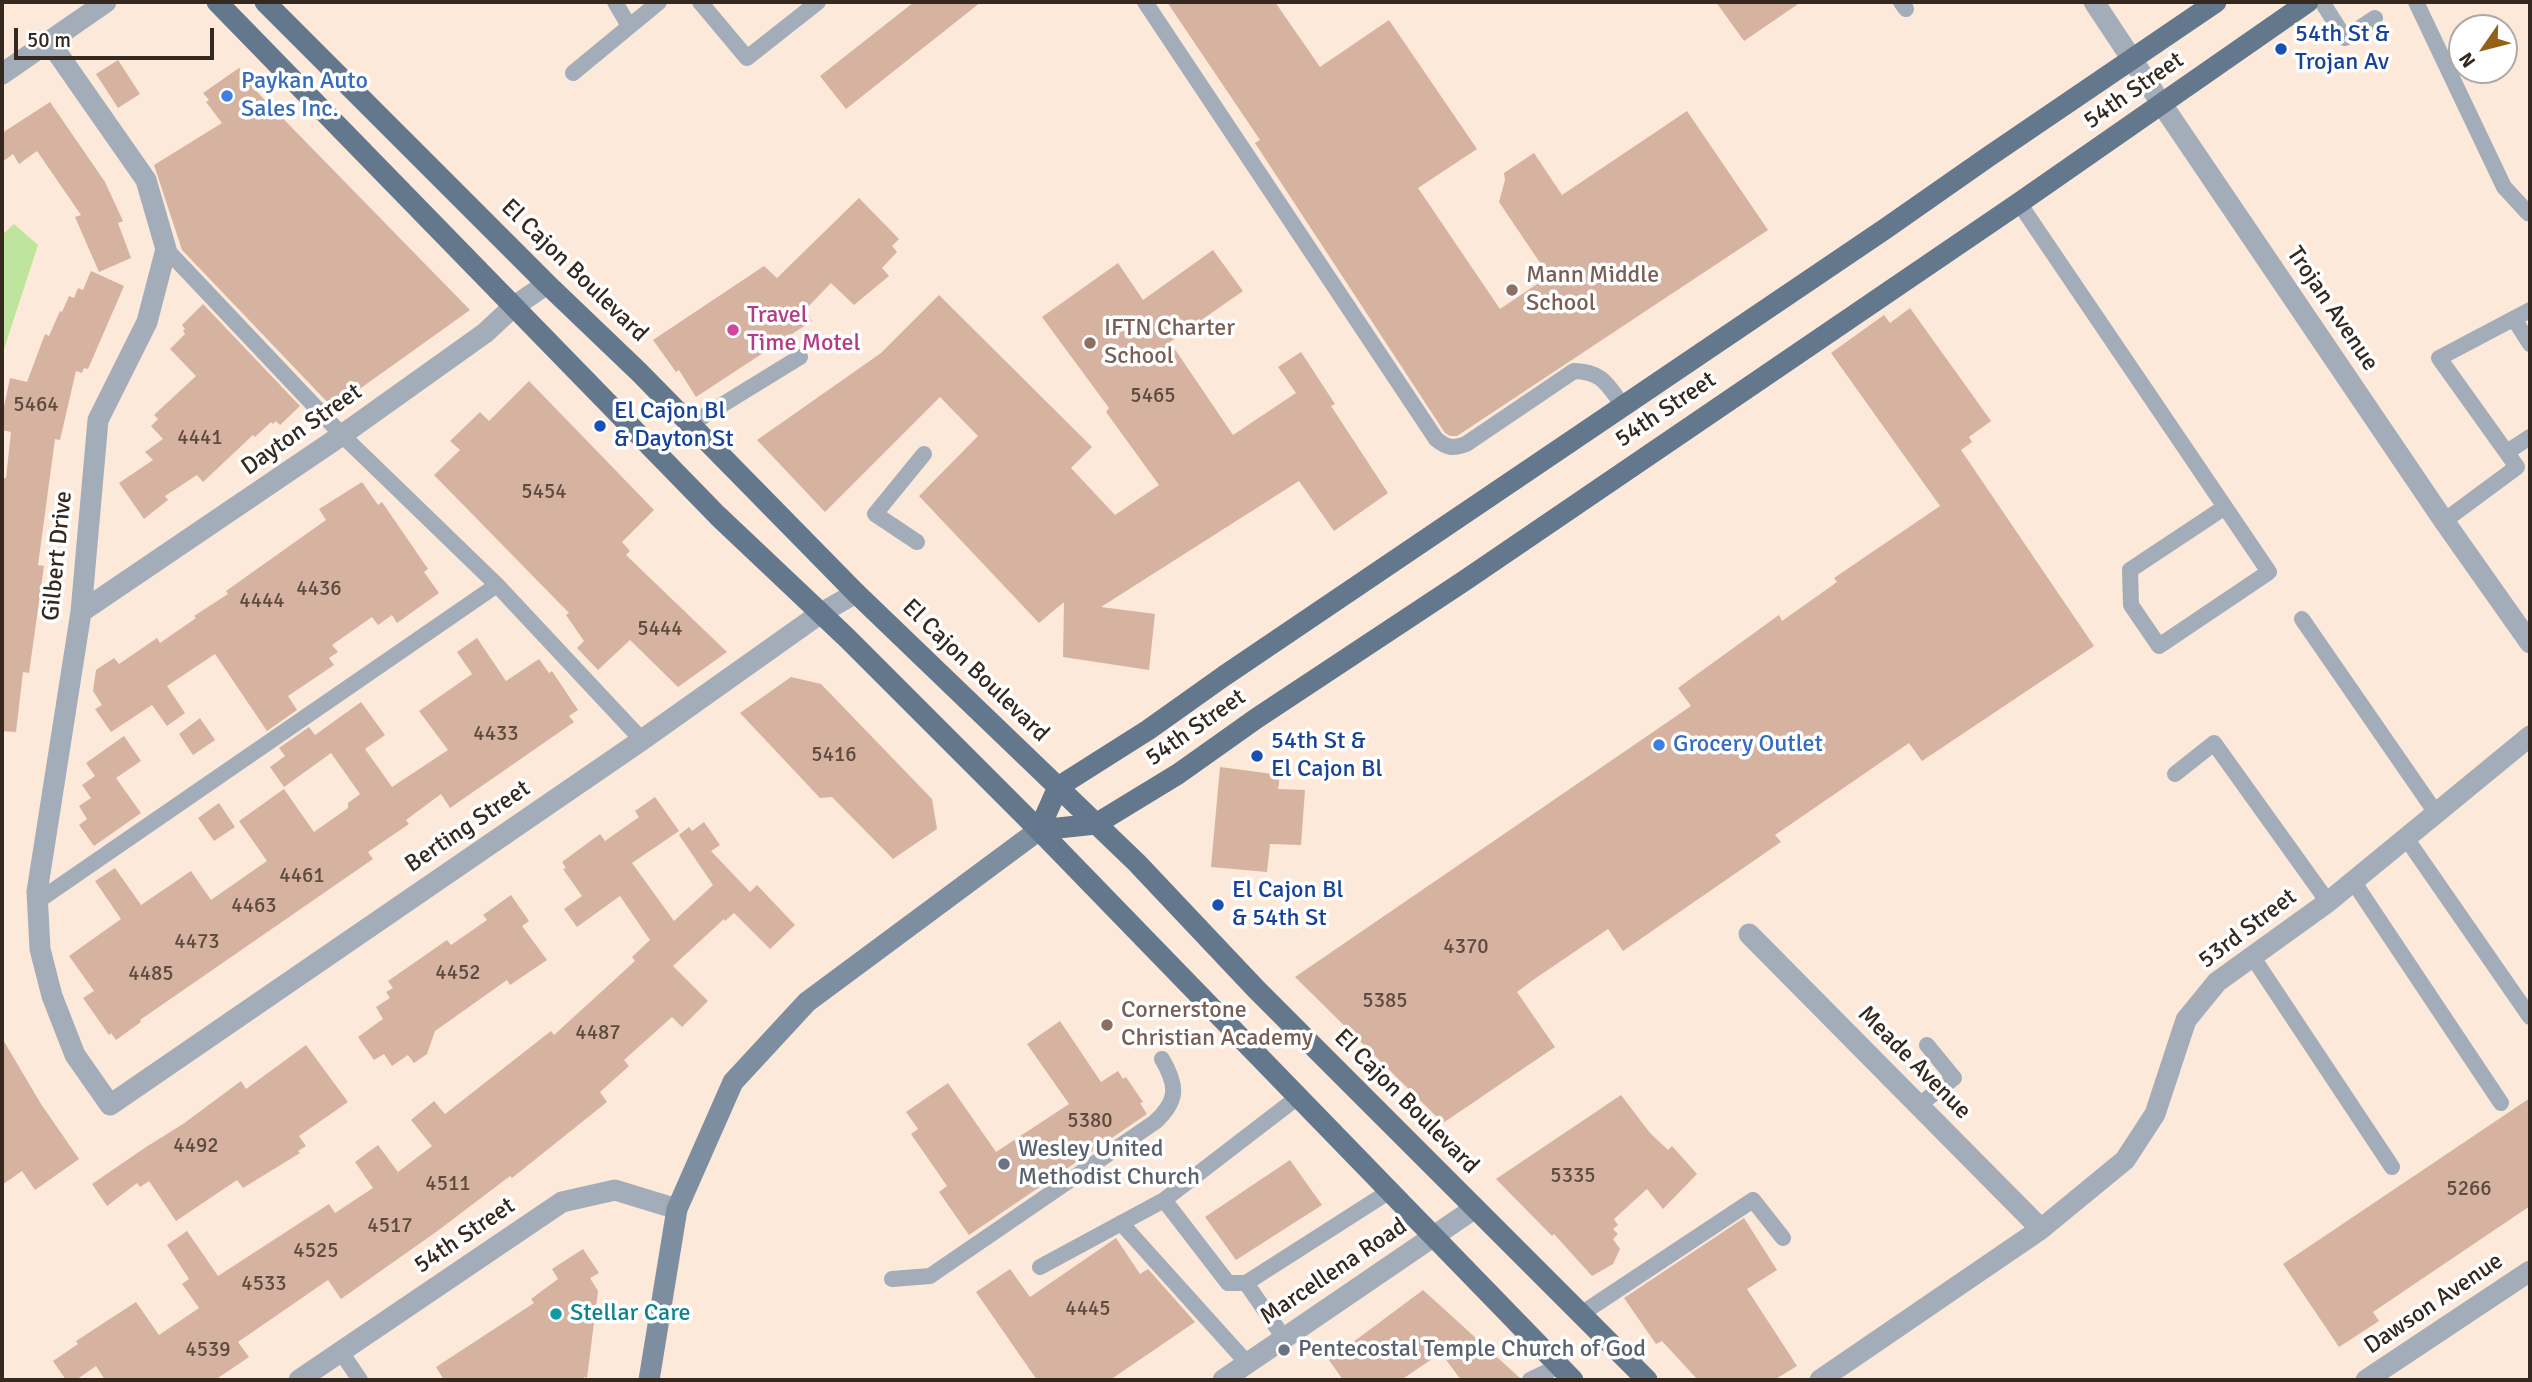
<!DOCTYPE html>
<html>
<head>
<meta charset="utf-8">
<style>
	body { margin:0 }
	#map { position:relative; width:2532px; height:1382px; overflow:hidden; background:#fce9da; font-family:Signika,sans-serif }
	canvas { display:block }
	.frame { position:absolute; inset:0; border:4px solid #35291f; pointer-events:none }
	.north { position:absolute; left:2448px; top:14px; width:70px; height:70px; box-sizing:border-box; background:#fff; border:2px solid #aea9a5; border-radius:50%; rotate:235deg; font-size:19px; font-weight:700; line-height:28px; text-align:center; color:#35291f }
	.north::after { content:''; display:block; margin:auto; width:24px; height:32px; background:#956116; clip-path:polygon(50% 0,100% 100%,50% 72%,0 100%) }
	.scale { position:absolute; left:14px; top:28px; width:200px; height:32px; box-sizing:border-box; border:4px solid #35291f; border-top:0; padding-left:9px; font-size:21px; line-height:24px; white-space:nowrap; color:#35291f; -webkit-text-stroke:5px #fff; paint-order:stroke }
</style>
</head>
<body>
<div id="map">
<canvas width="2532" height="1382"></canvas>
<div class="frame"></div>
<div class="north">N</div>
<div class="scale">50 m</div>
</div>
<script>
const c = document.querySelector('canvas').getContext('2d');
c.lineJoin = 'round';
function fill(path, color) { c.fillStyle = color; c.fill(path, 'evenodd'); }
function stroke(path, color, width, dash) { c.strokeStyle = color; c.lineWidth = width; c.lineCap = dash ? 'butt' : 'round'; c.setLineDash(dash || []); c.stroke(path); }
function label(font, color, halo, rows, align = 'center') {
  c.font = font + ' Signika,sans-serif'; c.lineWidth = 7; c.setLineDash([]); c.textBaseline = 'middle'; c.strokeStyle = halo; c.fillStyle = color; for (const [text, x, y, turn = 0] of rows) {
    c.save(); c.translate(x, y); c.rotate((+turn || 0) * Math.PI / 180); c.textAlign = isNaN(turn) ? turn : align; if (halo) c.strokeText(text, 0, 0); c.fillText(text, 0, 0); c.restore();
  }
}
fill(new Path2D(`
	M14 224 38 245 2 355V235Z`), '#bfe49e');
fill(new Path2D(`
	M914 2H981L846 109 820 76Z
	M1167 2H1275L1320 67 1389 20 1477 149 1418 188 1500 309 1549 276 1499 202 1505 180 1504 173 1534 153 1562 195 1687 111 1768 230 1457 436H1450L1445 433 1255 143 1260 140Z
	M1716 2H1801L1744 41Z
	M118 60 140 94 118 108 96 74Z
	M239 68 260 95 470 310 333 408 182 250 154 165 222 123 206 102 209 100 203 93Z
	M50 102 105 182 123 221 118 223 131 258 99 272 75 217 81 215 37 151 19 164 13 154 2 162V133Z
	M859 198 899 239 892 246 897 252 882 268 889 276 854 305 831 283 805 310 812 321 696 397 679 370 676 372 653 340 764 266 777 278Z
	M1213 250 1243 291 1170 342 1233 435 1296 393 1278 367 1301 352 1335 404 1331 406 1388 493 1334 531 1299 481 1101 607 1155 614 1149 670 1063 657 1064 602 1039 623 919 496 978 436 940 397 825 512 757 440 881 353 939 295 1092 447 1071 468 1115 515 1159 485 1106 412 1109 408 1042 317 1118 263 1143 300Z
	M91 271 124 286 88 369 84 368 82 373 76 371 60 440 55 439 38 565 44 566 29 673 23 672 16 732 2 731V478H6L11 432 2 430V416L10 378 27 382 45 334 49 336 60 311 62 312 69 296 74 298 78 288 83 290Z
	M203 304 300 406 280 425 276 421 273 424 271 422 255 437 253 435 203 482 197 475 165 496 168 500 144 519 119 483 153 460 145 452 163 439 151 426 158 419 154 415 196 376 170 349 185 334 183 331 185 329 182 325Z
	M1910 308 1991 421 1969 437 1972 442 1961 450 2094 646 1922 761 1909 743 1775 835 1781 842 1623 951 1608 929 1533 980 1517 992 1555 1047 1443 1123 1295 977 1691 706 1678 688 1779 615 1782 621 1837 582 1834 578 1940 506 1831 353 1884 315 1890 323Z
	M529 381 654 510 622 542 630 551 626 555 727 652 678 687 630 640 598 670 577 648 584 641 566 615 569 613 434 475 460 450 450 441 480 412 489 421Z
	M362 482 378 505 382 502 428 569 424 572 439 593 397 623 392 615 378 625 372 617 332 645 338 652 329 658 334 665 288 696 297 710 267 731 215 654 167 686 185 713 167 726 152 705 111 732 95 709 102 705 93 691 96 670 114 658 119 664 157 638 160 643 196 618 194 616 228 594 226 591 326 520 319 509Z
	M477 638 506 681 539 659 549 673 552 671 578 710 569 716 574 722 450 808 441 794 406 820 409 824 368 852 373 859 140 1020 141 1022 116 1040 111 1033 109 1035 83 998 94 991 69 956 121 919 95 881 115 868 141 905 191 871 211 900 267 861 239 821 284 789 314 832 348 808V803L360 794 331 753 284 787 270 767 285 756 279 748 309 727 315 735 361 702 385 735 365 749 392 787 448 750 419 711 472 674 457 652Z
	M791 677 821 684 932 799 937 829 893 859 832 797 820 798 740 713Z
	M200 718 215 740 193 755 179 734Z
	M124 736 141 761 116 778 141 813 94 846 79 825 87 819 79 806 91 798 82 785 95 776 86 763Z
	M1220 767 1280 775 1278 789 1305 790 1301 845 1270 844 1267 872 1211 867Z
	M655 797 679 831 632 863 674 921 713 885 679 835 689 827 692 831 704 822 720 845 711 851 750 892 757 885 795 925 770 949 734 913 725 921 724 919 673 966 708 1001 682 1027 672 1017 624 1060 629 1066 600 1092 607 1102 512 1178 510 1176 436 1232 341 1299 328 1280 238 1342 249 1357 215 1380H105L96 1366 76 1380H66L53 1361 78 1344 76 1341 136 1302 159 1335 199 1308 182 1284 189 1279 167 1245 187 1231 218 1276 329 1204 335 1213 373 1188 355 1162 378 1145 398 1172 432 1146 411 1120 434 1101 445 1114 551 1031 554 1035 635 961 632 957 650 940 620 896 577 927 564 909 582 896 563 869 566 868 562 862 600 834 605 841 639 817 635 811Z
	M219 803 235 827 214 841 198 818Z
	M511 895 529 921 522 926 547 960 510 985 507 980 435 1031 427 1054 414 1063 408 1055 392 1066 384 1054 374 1060 358 1037 383 1019 376 1007 390 998 386 992 393 988 388 981 447 940 451 945 487 920 483 915Z
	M1060 1021 1101 1082 1118 1071 1123 1079 1126 1077 1143 1102 1140 1103 1147 1114 969 1235 939 1192 947 1186 911 1134 918 1129 906 1112 948 1083 996 1152 1069 1104 1027 1044Z
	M2 1038 41 1104 79 1159 35 1190 22 1171 2 1185Z
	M306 1045 348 1102 299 1136 306 1146 298 1151 300 1153 243 1188 237 1180 176 1221 149 1181 140 1187 137 1183 107 1206 92 1184 146 1147 183 1124 241 1081 246 1089Z
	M1621 1095 1650 1133 1668 1150 1672 1146 1697 1174 1663 1209 1647 1189 1614 1219 1618 1225 1613 1229 1618 1234 1613 1239 1620 1249 1613 1264 1592 1276 1554 1234 1552 1236 1496 1179Z
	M2530 1098V1206L2373 1312 2379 1321 2339 1347 2283 1264Z
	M1290 1160 1322 1205 1236 1260 1205 1217Z
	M1744 1218 1777 1270 1747 1289 1797 1366 1774 1380H1698L1662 1341 1656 1344 1624 1298Z
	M1116 1238 1140 1274 1148 1269 1195 1322 1110 1380H1037L976 1292 1010 1269 1030 1297Z
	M583 1249 599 1273 590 1278 598 1291 587 1378 584 1377 583 1380H444L436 1367 534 1303 531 1299 558 1279 552 1269Z
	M1423 1290 1520 1378V1380H1461L1441 1353 1401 1380H1343L1329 1360Z`), '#d6b2a1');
stroke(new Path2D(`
	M615 2 629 26
	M700 2 747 58 818 2
	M1145 2 1436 439C1447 448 1453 449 1466 444L1574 371C1603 372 1607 384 1623 406
	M1901 2 1906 9
	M2322 2 2345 38 2375 18
	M2416 2 2504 187 2528 213 2530 212
	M573 73 659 2
	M2019 203 2269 572 2159 646 2131 605 2130 570 2225 507
	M166 249 342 435 497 585 642 740
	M2514 319 2530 344
	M691 424 800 357
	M2507 452 2530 437
	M2444 521 2517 467 2439 358 2530 310
	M917 542 875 514 924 454
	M2302 619 2436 813
	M2175 774 2214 743 2328 902
	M2406 838 2530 1017
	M2353 881 2501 1103
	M38 901 497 585
	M2252 956 2392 1167
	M1298 1097 1164 1200 1228 1283H1246L1390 1191
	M1919 1105 1954 1078 1927 1045
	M1121 1223 1248 1364
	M1040 1267 1164 1200
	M892 1279 930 1276 1155 1122C1178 1101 1178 1086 1162 1059
	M1246 1283 1284 1338
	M1581 1314 1753 1200 1783 1238
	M341 1352 360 1380
	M1530 1380 1559 1366`), '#a2adb9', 16);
stroke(new Path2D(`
	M49 41 146 180 166 249 147 322 98 420 81 612 37 892 40 949 52 996 75 1055 110 1105 642 740 821 613 856 593
	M2 74 106 2
	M2161 103 2444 521 2530 643
	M81 612 342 435 485 333 513 307 547 284
	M1749 934 2041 1229
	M1223 1380 1475 1208
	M1820 1380 2041 1229 2125 1160 2155 1114 2186 1020 2217 982 2328 902 2530 736
	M2366 1380 2530 1271`), '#a2adb9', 21);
stroke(new Path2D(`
	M2094 2 2161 103
	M299 1380 562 1202 615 1190 677 1209`), '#a2adb9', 21);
stroke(new Path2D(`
	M649 1380 677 1209 733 1082 807 1002 1039 830`), '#7d8ea0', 21);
stroke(new Path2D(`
	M217 2 718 516 847 638 1039 830 1573 1380
	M265 2 547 284 639 372 856 593 1137 863 1256 989 1647 1380
	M1039 830 1096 824 1178 774 1257 718 1464 581 2019 203 2308 2
	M1039 830 1058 787 1148 730 1224 676 1885 229 1988 157 2216 2`), '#63778d', 21);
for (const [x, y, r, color] of [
	[2281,49,7,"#1a4fb4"],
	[227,96,7,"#3f7fe0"],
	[1512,290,7,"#8d6e63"],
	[733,330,7,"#d1479c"],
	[1090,343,7,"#8d6e63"],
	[600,426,7,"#1a4fb4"],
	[1659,745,7,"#3f7fe0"],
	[1257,756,7,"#1a4fb4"],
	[1218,905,7,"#1a4fb4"],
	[1107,1025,7,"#8d6e63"],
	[1004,1164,7,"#6b7280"],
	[556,1314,7,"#0f9aa8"],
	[1284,1350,7,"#6b7280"]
]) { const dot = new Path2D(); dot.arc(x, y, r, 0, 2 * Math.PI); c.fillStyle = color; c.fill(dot); stroke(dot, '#fff', 2.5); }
label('21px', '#5d4b40', null, [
	["5465",1153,396],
	["5464",36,405],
	["4441",200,438],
	["5454",544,492],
	["4436",319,589],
	["4444",262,601],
	["5444",660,629],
	["4433",496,734],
	["5416",834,755],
	["4461",302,876],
	["4463",254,906],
	["4473",197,942],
	["4370",1466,947],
	["4452",458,973],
	["4485",151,974],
	["5385",1385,1001],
	["4487",598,1033],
	["5380",1090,1121],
	["4492",196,1146],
	["5335",1573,1176],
	["4511",448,1184],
	["5266",2469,1189],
	["4517",390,1226],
	["4525",316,1251],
	["4533",264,1284],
	["4445",1088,1309],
	["4539",208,1350]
]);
label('24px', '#164399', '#fff', [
	["54th St &",2295,35],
	["Trojan Av",2295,63],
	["El Cajon Bl",614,412],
	["& Dayton St",614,440],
	["54th St &",1271,742],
	["El Cajon Bl",1271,770],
	["El Cajon Bl",1232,891],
	["& 54th St",1232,919]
], 'left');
label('24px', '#366cbe', '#fff', [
	["Paykan Auto",241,82],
	["Sales Inc.",241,110],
	["Grocery Outlet",1673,745]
], 'left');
label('24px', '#35291f', '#fff', [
	["54th Street",2134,91,-35],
	["El Cajon Boulevard",574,271,44],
	["Trojan Avenue",2332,309,56],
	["54th Street",1666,410,-34],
	["Dayton Street",302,430,-35],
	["Gilbert Drive",58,556,-84],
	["El Cajon Boulevard",975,671,44],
	["54th Street",1196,728,-35],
	["Berting Street",468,827,-34],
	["53rd Street",2248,929,-37],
	["Meade Avenue",1914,1063,45],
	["El Cajon Boulevard",1406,1102,45],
	["54th Street",465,1236,-34],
	["Marcellena Road",1334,1272,-34],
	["Dawson Avenue",2434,1304,-34]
]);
label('24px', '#785e54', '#fff', [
	["Mann Middle",1526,276],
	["School",1526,304],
	["IFTN Charter",1104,329],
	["School",1104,357],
	["Cornerstone",1121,1011],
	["Christian Academy",1121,1039]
], 'left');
label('24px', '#b23c85', '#fff', [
	["Travel",747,316],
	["Time Motel",747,344]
], 'left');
label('24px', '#5b616d', '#fff', [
	["Wesley United",1018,1150],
	["Methodist Church",1018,1178],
	["Pentecostal Temple Church of God",1298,1350]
], 'left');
label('24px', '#0d838f', '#fff', [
	["Stellar Care",570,1314]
], 'left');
</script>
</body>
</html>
